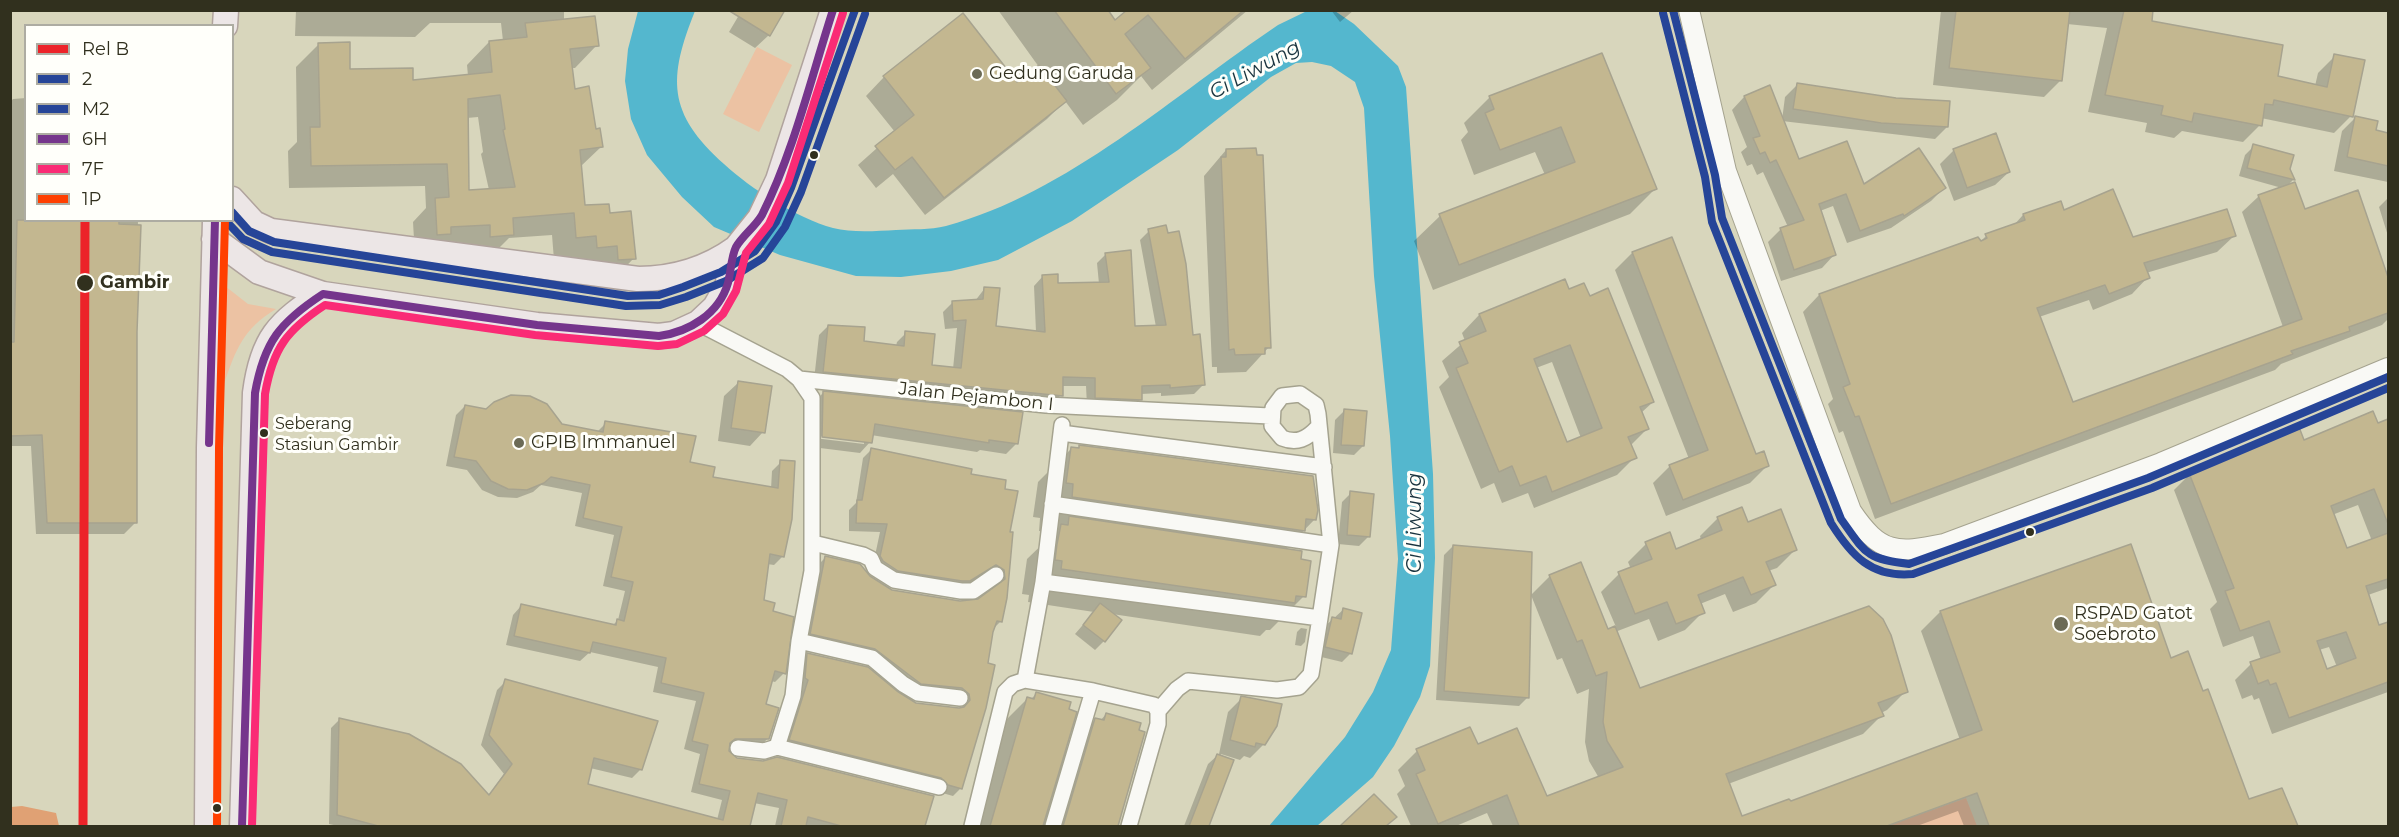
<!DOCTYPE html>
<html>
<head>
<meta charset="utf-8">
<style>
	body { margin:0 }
	#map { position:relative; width:2399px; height:837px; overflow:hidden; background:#d8d6bc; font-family:Montserrat,sans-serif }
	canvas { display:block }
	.frame { position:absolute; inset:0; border:12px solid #31301e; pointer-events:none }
	.legend { position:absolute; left:24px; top:24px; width:210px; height:198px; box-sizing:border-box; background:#fffffa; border:2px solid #adaca2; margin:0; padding:8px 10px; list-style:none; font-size:18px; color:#31301e }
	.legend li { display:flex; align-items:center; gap:12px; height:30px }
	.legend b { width:30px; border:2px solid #adaca2 }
</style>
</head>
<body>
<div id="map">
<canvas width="2399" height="837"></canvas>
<div class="frame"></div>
<ul class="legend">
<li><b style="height:8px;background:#ec2329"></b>Rel B</li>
<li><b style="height:8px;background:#264598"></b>2</li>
<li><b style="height:8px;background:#264598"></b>M2</li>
<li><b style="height:8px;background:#75358c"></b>6H</li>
<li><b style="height:8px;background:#fa2b75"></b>7F</li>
<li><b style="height:8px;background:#ff3f00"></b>1P</li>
</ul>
</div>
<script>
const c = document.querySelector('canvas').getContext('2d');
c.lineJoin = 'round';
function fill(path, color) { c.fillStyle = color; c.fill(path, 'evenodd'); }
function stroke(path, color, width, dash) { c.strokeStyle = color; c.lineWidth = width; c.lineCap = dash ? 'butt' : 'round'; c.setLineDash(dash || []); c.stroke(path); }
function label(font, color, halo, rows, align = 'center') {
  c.font = font + ' Montserrat,sans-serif'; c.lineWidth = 6; c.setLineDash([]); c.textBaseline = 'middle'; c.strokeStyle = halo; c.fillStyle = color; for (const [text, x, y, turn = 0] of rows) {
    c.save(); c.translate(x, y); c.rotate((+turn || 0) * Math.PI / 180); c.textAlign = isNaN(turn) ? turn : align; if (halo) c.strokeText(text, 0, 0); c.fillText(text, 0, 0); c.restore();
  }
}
fill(new Path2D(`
	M757 47 792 65 759 132 723 114Z
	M225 286 248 304 276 309C243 329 236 349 224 384Z
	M1966 798 1977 826H1887Z`), '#ecc2a3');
fill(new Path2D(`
	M22 806 56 813 59 826H11V807Z`), '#e0a174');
fill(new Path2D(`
	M1309 10 1335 11 1354 24 1398 66 1406 87 1433 474 1435 558 1430 666 1420 697 1394 746 1373 777 1317 826H1269L1345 737 1373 692 1391 650 1398 559 1390 436 1374 276 1364 108 1355 82 1331 66 1312 62 1296 63 1271 77 1178 150 1072 221 998 260 951 271 901 277 856 276 780 255 714 227 682 197 647 155 631 119 625 81 628 49 638 11H695C668 78 667 113 724 164 751 189 797 218 833 228 852 233 876 231 896 230 912 229 930 230 946 226 1068 193 1174 95 1278 25Z`), '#54b7ce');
fill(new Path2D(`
	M296 10H564V21L597 45 575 68H571L573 90 601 147 580 167 584 206 609 214 634 258 612 281 575 270 574 258 554 260 552 235 509 238 490 257H415L413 222 426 208 425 186 289 188 288 151 297 142 296 67 319 44 349 71 411 82 468 76 467 65 489 42 503 41 501 23H430L415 37 295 36ZM478 117 483 152 481 154 489 190 468 191 467 118Z
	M742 10 769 35 755 48 729 32Z
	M998 10H1106L1115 22 1129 10H1248L1152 90 1141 76 1117 100 1083 125 1065 101 1047 119 925 215 893 174 876 188 858 165 895 132 866 96 884 77 1017 84 1039 67Z
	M1331 10H1354L1340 22Z
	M1941 10H2151L2150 22 2276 78 2315 86 2318 73 2335 56 2351 116 2334 133 2261 118 2260 125 2243 142 2182 131 2174 138 2145 132 2147 123 2088 112 2107 28 2067 24 2061 80 2044 97 1933 85Z
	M1601 55 1656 188 1630 214 1433 290 1414 241 1440 216 1545 175 1535 152 1474 175 1461 140 1468 132 1464 123 1490 97Z
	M1797 85 1947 127 1935 139 1782 121 1799 161 1864 187 1944 188 1931 201 1891 228 1847 243 1833 206 1820 211 1834 255 1822 268 1781 281 1768 242 1781 229 1788 227 1763 172 1757 175 1752 164 1747 166 1741 152 1747 147 1732 110 1744 97 1769 87 1782 120 1785 97Z
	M26 98V220H138L135 523 124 534H36L31 446H10V102L13 99Z
	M2355 118 2374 131 2388 134V182L2334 171 2342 131Z
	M1995 135 2009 172 1995 185 1954 201 1940 164 1953 151Z
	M2254 146 2289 169 2293 180 2287 186 2304 211 2357 192 2388 281V319L2382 325 2281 364 2275 370 1875 519 1843 431 1839 433 1828 404 1833 399 1803 312 1819 295 1980 242 1986 236 2013 226 2023 215 2060 203 2063 212 2132 239 2234 236 2217 252 2146 273 2148 277 2132 294 2093 310 2089 300 2039 317 2072 404 2283 327 2242 212 2259 196 2282 188 2239 176 2245 155Z
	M1226 150 1269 347 1246 372 1217 373V367H1212L1204 176Z
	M2388 198V236L2379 207Z
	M1149 231 1192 336 1203 385 1194 394 1161 396V393L1141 394V399L1132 408 1087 406 1086 386H1062L1061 395 1052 404 814 380 819 335 828 326 863 343 896 346 897 342 906 333 930 366 953 369 957 328 945 329 943 312 952 303 975 301 985 288 994 328 1036 332 1034 286 1043 276 1057 285 1099 284 1097 263 1106 254 1134 328 1156 327 1140 240Z
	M1671 239 1755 456 1767 466 1750 483 1666 516 1653 483 1670 466 1689 459 1615 270 1632 253Z
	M1568 291 1589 298 1653 402 1641 413 1647 429 1630 446 1635 457 1617 475 1534 508 1528 493 1502 503 1494 483 1481 489 1439 387 1449 377 1442 361 1465 341 1462 333 1479 315ZM1552 362 1581 438 1566 444 1536 368Z
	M738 383 763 432 750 446 718 441 724 396Z
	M823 393 1016 444 1006 454 980 450 977 452 871 435 870 442 860 453 812 447 813 403ZM814 435 864 441V444L814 438Z
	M465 406 597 432 606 423 711 478 771 489 772 471 781 462 783 556 774 565 767 564 762 601 771 613 784 673 775 682 771 681 764 706 768 738 759 748 728 747 727 752 736 759 932 797 924 826H775L779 808 754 803 749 826H338L329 824 331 728 340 719 488 796 504 774 481 745 497 690 506 681 641 769 632 778 590 768 586 785 717 820 722 800 691 792 700 754 684 749 696 701 653 692 658 667 590 652 580 661 506 645 513 615 521 606 613 625 618 620 625 591 603 586 614 535 575 526 582 493 541 485 533 492 517 498 498 497 482 490 467 470 446 466 456 415Z
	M1344 411 1363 446 1354 455 1333 453 1335 420Z
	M2388 420V588L2368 595 2379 627 2388 623V692L2272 734 2259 698 2254 700 2252 695 2242 699 2235 680 2251 664 2261 660 2253 636 2223 647 2210 609 2217 602 2174 490 2190 474ZM2358 505 2372 541 2346 550 2332 515ZM2329 647 2337 667 2326 671 2319 650Z
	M1080 447 1315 519 1285 550 1299 561 1304 596 1270 630H1266L1260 636 1112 614 1104 641 1095 650 1075 634 1094 612 1028 602 1029 595 1022 594 1027 559 1054 533 1039 531 1040 518 1033 517 1038 482 1072 448Z
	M871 450 969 475 1003 490 1008 533H1011L1000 622 993 629 961 788 953 796 782 748 800 663 808 655 916 704 962 709 961 702 913 691 866 656 803 641 817 566 825 558 891 591 960 602 979 601 997 586V578L987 573 961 589 889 578 873 565 880 532 849 531V510L856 503 863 458Z
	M1351 493 1368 537 1359 546 1338 544 1342 502Z
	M1718 518 1747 524 1795 550 1777 568 1768 571 1774 585 1756 603 1733 612 1725 594 1700 604 1703 612 1685 630 1658 641 1649 619 1615 632 1639 689 1906 691 1887 710 1881 713 1882 715 1863 734 1728 784 1741 818 1791 803 1960 740 1921 631 1940 612 2170 660 2248 801 2281 790 2296 826H1964L1958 811 1917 826H1493L1487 813 1456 826H1411L1397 794 1405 786 1398 770 1417 751 1546 798 1599 778 1589 761 1585 742 1589 689 1577 694 1562 658 1557 660 1531 595 1550 576 1608 631 1616 627 1601 592 1619 574 1631 569 1628 562 1646 544 1676 551 1701 540 1700 536Z
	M1453 546 1528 697 1519 706 1436 700 1444 555Z
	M1344 609 1351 653 1342 662 1317 656 1323 628Z
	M1301 628 1307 629 1305 642 1301 646 1295 645 1297 632Z
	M1036 694 1063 752 1096 719 1100 721 1106 714 1144 733 1117 826H966L993 733 1027 699 1030 700Z
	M1242 698 1264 744 1250 758 1244 756 1240 760 1221 754 1220 757 1232 761 1207 826H1184L1208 764 1219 754 1228 712Z
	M1374 796 1394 817 1385 826H1342Z`), '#0003');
const building = new Path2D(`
	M728 10H785L770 36Z
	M1054 10H1108L1115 20 1127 10H1244L1185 59 1148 15 1125 34 1151 68 1116 94Z
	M1956 10H2070L2062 81 1949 68Z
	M2124 10H2153L2152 21 2283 45 2278 76 2327 87 2334 54 2365 60 2353 117 2274 100 2273 105 2265 104 2262 126 2194 113 2192 122 2161 115 2163 106 2105 95Z
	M963 13 1017 82 1039 65 1067 101 944 198 912 157 895 170 875 146 914 115 883 76Z
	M595 16 599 46 570 49 575 89 589 86 596 129 600 128 603 147 580 150 585 205 609 204 610 213 631 211 636 259 618 260 617 246 597 248 596 236 576 238 574 213 513 218 514 235 490 237V225L451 227V234L437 235 435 198 449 197 447 164 311 166 310 127H320L318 43 350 42V69L413 68V80L492 72 489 41 527 37 525 23ZM500 95 505 129 503 130 515 187 469 190 468 99Z
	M1602 53 1657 189 1459 265 1439 214 1575 162 1561 127 1500 150 1485 113 1494 109 1489 96Z
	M1797 83 1896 98 1950 101 1948 127 1881 123 1793 109Z
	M1770 85 1799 159 1847 141 1864 184 1919 148 1946 188 1904 216 1903 214 1860 231 1846 194 1819 204 1836 255 1794 270 1780 228 1804 220 1776 160 1770 163 1765 152 1760 154 1753 138 1760 136 1744 96Z
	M2355 116 2378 121 2376 130 2388 133V166L2347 157Z
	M1996 133 2010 172 1967 188 1953 149Z
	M2253 144 2294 155 2290 169 2295 180 2247 168Z
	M1256 148 1257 155H1263L1271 348H1265V354L1235 355 1234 349 1229 350 1221 157H1226V149Z
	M2295 182 2305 209 2358 190 2388 277V313L2349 327 2350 331 2291 351 2293 354 1891 504 1859 416 1855 417 1843 387 1850 384 1819 294 1978 237 1981 241 1987 238 1985 234 2025 220 2023 214 2061 201 2064 210 2113 189 2133 237 2227 209 2236 236 2144 263 2150 278 2109 294 2105 285 2037 308 2073 402 2302 319 2258 195Z
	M17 220H119V224L141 225 137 332V523H47L42 435 10 436V342H14Z
	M1166 225 1168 233 1179 231 1186 264 1193 335 1200 334 1205 385 1170 388V385L1142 386V400L1095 398V378L1063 377V396L823 372 828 325 865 327 864 341 904 346 905 331 935 334 932 365 961 368 966 320 953 321 952 301 983 299 984 287 1000 288 996 326 1045 332 1042 275 1058 274V283L1109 282 1105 253 1131 250 1135 326 1166 325 1148 229Z
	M1672 237 1756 454 1764 451 1769 466 1683 500 1669 465 1708 450 1632 252Z
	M1565 279 1569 289 1584 283 1590 296 1608 288 1654 402 1640 407 1649 429 1628 437 1637 458 1552 492 1546 476 1520 486 1512 466 1499 472 1456 368 1468 363 1459 342 1486 331 1479 314ZM1570 345 1602 428 1567 442 1534 359Z
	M738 381 772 386 765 433 731 428Z
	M823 391 1023 412 1018 444 989 440V443L875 424 872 443 822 437Z
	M511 395 530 396 547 404 562 424 603 432 605 421 696 436 690 462 715 467 713 477 778 488 780 460 795 461 792 519 784 557 770 554 764 600 775 603 773 611 794 617 786 674 775 671 766 704 779 708 769 739H735L730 743 729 751 737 758 763 761 777 757 934 796 925 826H841L808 817 806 826H781L787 800 758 793 750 826H378L337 815 339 718 409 734 461 764 489 795 512 764 489 735 505 679 658 721 642 770 594 758 588 784 723 820 730 791 699 784 708 745 692 741 704 693 661 683 666 658 593 642 590 653 514 636 521 604 616 625 617 619 624 621 633 582 611 577 622 527 583 518 590 485 551 477 544 483 527 490 508 489 491 481 476 461 454 457 465 405 486 409 494 402Z
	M1344 409 1367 411 1364 446 1341 445Z
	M2373 411 2378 423 2388 419V524L2374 489 2331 506 2347 548 2388 533V579L2366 586 2379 625 2388 622V682L2289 718 2276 683 2270 685 2268 680 2258 684 2250 662 2280 652 2269 621 2240 631 2225 591 2234 588 2189 473 2299 427 2304 440ZM2346 632 2356 658 2327 669 2317 641Z
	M1079 445 1313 476 1318 510 1316 520 1306 519 1305 531 1072 497 1073 484 1066 483 1071 447 1079 448Z
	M871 448 972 469 971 474 1006 480 1005 489 1018 491 1010 532H1013L1007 598 1002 622 997 621 993 632 988 663 995 665 986 708 962 789 948 785 941 778 789 740 808 680 805 678 807 653 868 667 897 691 916 703 959 708 964 707 970 700 969 694 962 688 921 684 875 649 810 634 825 556 860 564 870 576 892 590 960 601 978 599 1005 579 1004 570 996 565 970 581H962L898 571 883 561 880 556 887 524 856 523 857 500H862Z
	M1350 491 1374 494 1370 537 1347 535Z
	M1742 507 1748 522 1781 509 1797 550 1766 562 1776 585 1751 595 1743 577 1698 595 1705 613 1676 624 1667 602 1635 614 1618 572 1652 559 1645 542 1670 532 1676 549 1722 530 1717 517Z
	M1069 516 1302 551 1301 559 1311 561 1306 597 1296 596 1295 603 1061 569 1062 561 1055 560 1057 544 1061 524 1068 525Z
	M2131 544 2171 658 2188 651 2203 691 2208 689 2249 799 2282 788 2298 826H1989L1977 793 1887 826H1519L1507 795 1438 824 1416 774 1425 770 1416 749 1470 727 1478 744 1517 728 1547 796 1623 767 1607 741 1603 722 1607 672 1596 676 1582 640 1577 642 1549 575 1581 562 1608 629 1615 626 1640 688 1869 606 1883 619 1891 635 1908 692 1878 703 1884 716 1726 774 1742 816 1789 799 1791 801 1982 730 1940 611Z
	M1453 545 1532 552 1529 698 1444 691Z
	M1100 603 1122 620 1105 642 1083 625Z
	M1343 608 1362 613 1352 654 1325 647 1332 617 1341 619Z
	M1036 692 1071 702 1069 709 1077 712 1043 826H990L1027 697 1034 699Z
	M1241 696 1282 704 1277 726 1265 745 1256 743 1255 747 1230 740Z
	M1106 713 1141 723 1139 730 1145 732 1118 826H1063L1095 718 1104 720Z
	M1217 754 1234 760 1209 826H1189Z
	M1374 794 1397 817 1386 826H1340Z`);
fill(building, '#c3b790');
stroke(building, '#a7a38f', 1.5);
const minor = new Path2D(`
	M698 323 787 369 799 379 1046 405 1270 416
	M1062 425 1043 582 1320 618 1331 545 1318 414 1316 405 1300 394 1282 396 1273 408 1272 426 1282 438C1297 444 1307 439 1318 427
	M1061 433 1324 467
	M1052 504 1331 545
	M813 543 863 555 871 559 875 568 894 580 961 591H973L996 575
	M799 641 872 658 903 684 918 693 960 698
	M1025 680 1093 691 1154 705 1158 711V724L1129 826
	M1158 711 1177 689 1188 681 1277 690 1299 687 1311 674 1320 618
	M777 747 793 696 799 641 812 571V398L799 379
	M738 748 764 751 777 747 939 787
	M972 826 1005 692 1013 684 1025 680 1043 582
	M1053 826 1093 691`);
const tertiary = new Path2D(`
	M1689 10 1726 171 1851 511C1880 554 1896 554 1944 544L2161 463 2388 368`);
const primary = new Path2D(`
	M225 26 226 10
	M232 199 254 223 271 231 638 279C675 279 707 269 736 248
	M214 239 259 272 323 294 537 325 659 336 674 334 698 323 715 307 727 286 736 248 760 218 778 180 833 10
	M207 826 209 448 215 220
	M242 826 255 393C262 339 278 322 323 294`);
stroke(minor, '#a5a38f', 18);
stroke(tertiary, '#a5a38f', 22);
stroke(primary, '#b0a39d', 27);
stroke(minor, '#f9f9f5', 15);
stroke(tertiary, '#f9f9f5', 20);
stroke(primary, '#ece6e6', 24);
stroke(new Path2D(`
	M1673 10 1715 175 1722 218 1841 519C1866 554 1866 559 1909 564L2148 478 2388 377
	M232 212 249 231 274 242 628 296 659 295 683 287 721 272 755 251 776 222 791 188 855 10`), '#264598', 8);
stroke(new Path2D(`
	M1663 13 1705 177 1712 222 1831 523C1851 555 1871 578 1913 574L2152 488 2388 388
	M225 220 243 239 272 252 626 306 660 305 686 297 726 281 763 258 785 227 801 192 865 14`), '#264598', 8);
stroke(new Path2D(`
	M209 443 215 220
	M242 826 255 393C264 342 280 322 323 294L537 325 659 336C689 332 719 314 728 283 731 272 731 257 736 247 743 235 755 227 762 215 794 151 811 78 833 10`), '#75358c', 8);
stroke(new Path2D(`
	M252 826 265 394C273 348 287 330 325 305L535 335 658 346 677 344 704 331 723 314 736 291 746 253 769 224 788 183 843 13`), '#fa2b75', 8);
stroke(new Path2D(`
	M217 826 219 448 225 220`), '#ff3f00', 8);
stroke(new Path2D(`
	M83 826 85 220`), '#ec2329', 9);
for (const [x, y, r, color] of [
	[977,74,6,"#6b6a55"],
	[814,155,5,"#31301e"],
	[85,283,9,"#31301e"],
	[264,433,5,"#31301e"],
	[519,443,6,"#6b6a55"],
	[2030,532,5,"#31301e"],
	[2061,624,8,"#6b6a55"],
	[217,808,5,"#31301e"]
]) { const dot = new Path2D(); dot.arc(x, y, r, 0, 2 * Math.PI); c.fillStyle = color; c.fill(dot); stroke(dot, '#fffffa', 2); }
label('16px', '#31301e', '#fffffa', [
	["Seberang",275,424],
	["Stasiun Gambir",275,445]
], 'left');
label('18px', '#31301e', '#fffffa', [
	["Gedung Garuda",989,74],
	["GPIB Immanuel",531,443],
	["RSPAD Gatot",2074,614],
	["Soebroto",2074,635]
], 'left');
label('bold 18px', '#31301e', '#fffffa', [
	["Gambir",100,283]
], 'left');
label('18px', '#31301e', '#fffffa', [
	["Jalan Pejambon I",976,397,6]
]);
label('italic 20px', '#19333e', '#fffffa', [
	["Ci Liwung",1255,70,-29],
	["Ci Liwung",1415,523,-90]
]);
</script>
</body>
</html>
